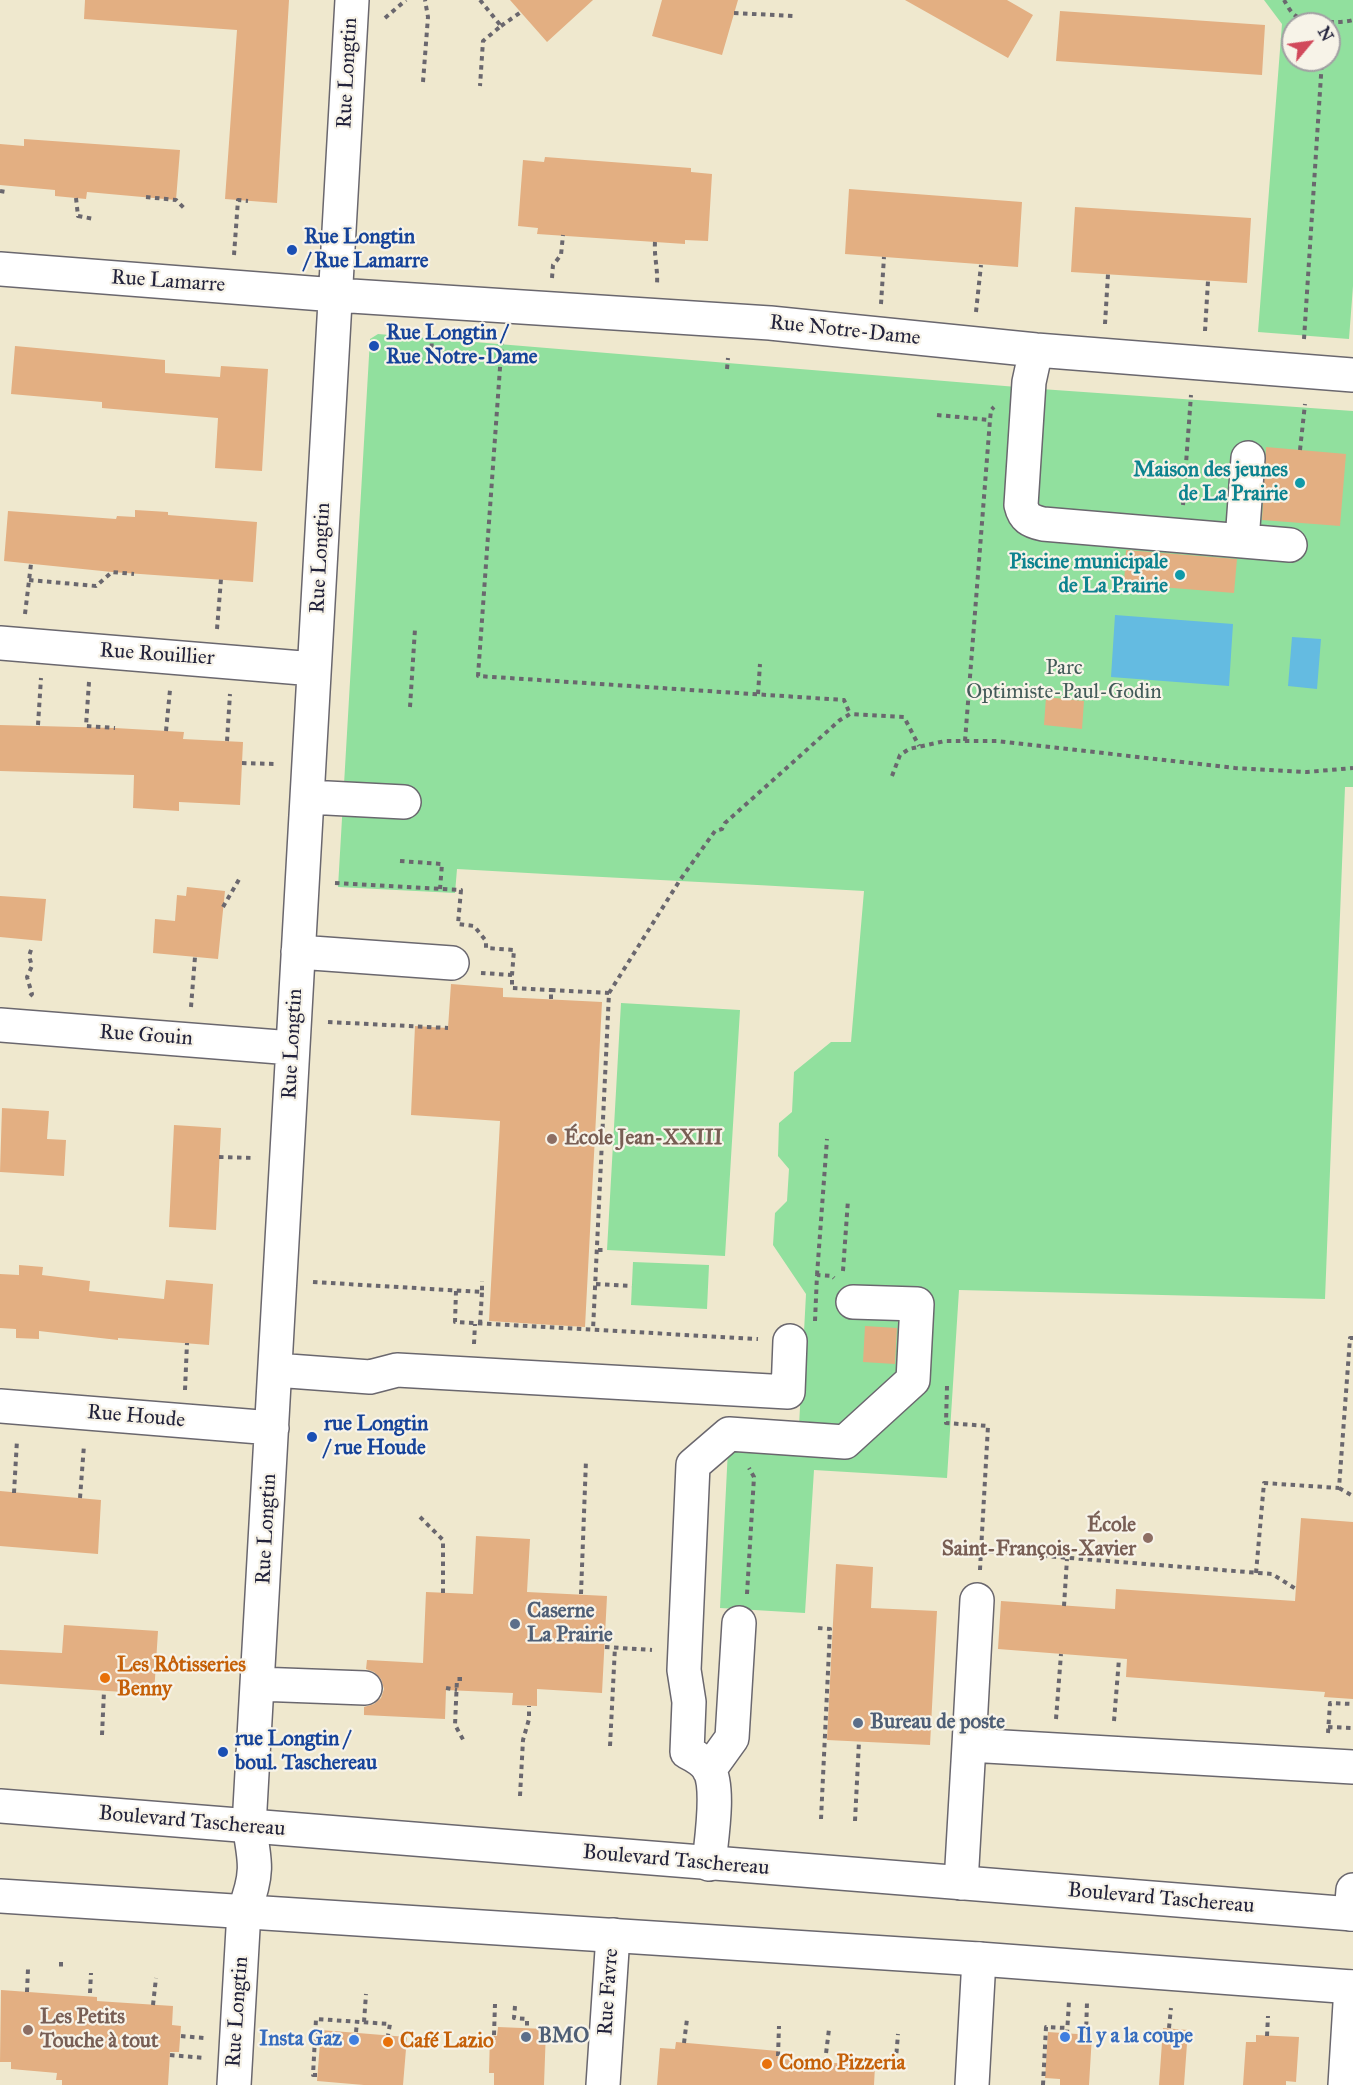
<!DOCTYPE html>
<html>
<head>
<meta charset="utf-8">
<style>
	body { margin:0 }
	#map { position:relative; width:1353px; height:2085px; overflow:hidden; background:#efe8ce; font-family:"IM FELL Great Primer",serif }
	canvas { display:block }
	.north { position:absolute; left:1281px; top:12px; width:60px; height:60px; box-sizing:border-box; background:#f7f3e8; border:2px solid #a29fa3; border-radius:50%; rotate:61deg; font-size:16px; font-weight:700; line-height:24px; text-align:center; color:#22223b }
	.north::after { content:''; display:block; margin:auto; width:21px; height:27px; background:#d1495b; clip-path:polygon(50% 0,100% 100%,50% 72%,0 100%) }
</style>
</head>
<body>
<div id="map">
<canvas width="1353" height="2085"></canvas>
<div class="north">N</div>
</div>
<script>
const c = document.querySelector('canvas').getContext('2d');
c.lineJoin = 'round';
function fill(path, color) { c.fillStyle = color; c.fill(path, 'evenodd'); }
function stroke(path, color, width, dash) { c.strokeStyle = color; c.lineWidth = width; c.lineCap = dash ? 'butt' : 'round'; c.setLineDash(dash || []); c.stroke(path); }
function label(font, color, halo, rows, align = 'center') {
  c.font = font + ' "IM FELL Great Primer",serif'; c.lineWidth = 4.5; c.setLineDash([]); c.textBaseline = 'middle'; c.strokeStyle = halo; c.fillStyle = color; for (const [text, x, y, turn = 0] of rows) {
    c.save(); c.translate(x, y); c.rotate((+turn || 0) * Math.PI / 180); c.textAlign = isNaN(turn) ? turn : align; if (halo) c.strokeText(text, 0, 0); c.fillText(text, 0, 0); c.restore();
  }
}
fill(new Path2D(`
	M1264 0H1353V286L1349 339 1258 332 1282 24ZM1293 24H1329V60H1293Z
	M378 334 1041 389 1353 411V787H1345L1325 1299 959 1290 947 1478 814 1470 805 1613 720 1608 728 1449 799 1426 806 1294 773 1245 775 1213 787 1201 789 1169 778 1156 779 1123 792 1112 794 1072 831 1042H851L864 891C728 883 593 877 457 869L455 893 338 887 370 339Z
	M621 1003 740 1010 725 1256 607 1250Z
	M633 1262 709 1265 707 1309 631 1305Z`), '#91e09e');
fill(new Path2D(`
	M1115 615 1233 624 1229 686 1111 677Z
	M1292 637 1321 639 1317 689 1288 686Z`), '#64bbe1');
fill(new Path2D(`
	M85 0H289L277 203 225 199 237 30 84 19Z
	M510 0H593L547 42Z
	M662 0H738L722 55 652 36Z
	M905 0H1007L1033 15 1008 58Z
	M1060 11 1265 25 1262 75 1056 61Z
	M24 139 180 150 176 200 87 192 86 199 55 196V190L0 185V144L24 146Z
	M545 157 691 168V172L712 174 708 241 685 240V244L537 234 538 228 518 226 523 160 544 162Z
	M849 189 1022 202 1018 267 845 254Z
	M1075 207 1251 218 1247 283 1071 272Z
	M15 346 165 360V373L220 377 221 366 268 369 262 471 215 468 218 418 102 408V402L11 394Z
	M1266 447 1346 454 1340 526 1262 520Z
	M135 510 168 512V515L257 522 253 582 112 572 4 561 8 511 116 519 117 516 135 517Z
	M1126 550 1237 559 1234 593 1124 584Z
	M1046 697 1084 701 1082 729 1044 725Z
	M0 725 115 728 184 732 183 739 243 742 240 805 179 802V811L133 808 134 775 0 771Z
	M187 887 225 891 218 959 153 953 155 919 175 921 177 895 186 896Z
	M0 896 46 899 42 941 0 937Z
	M451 984 503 988V997L602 1002 585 1327 489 1321 500 1121 411 1115 415 1026 448 1028Z
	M2 1108 49 1111 47 1139 66 1140 64 1176 0 1172Z
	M174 1125 221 1128 216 1230 169 1227Z
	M19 1265 43 1267 42 1275 90 1281 89 1291 164 1299 166 1280 213 1284 209 1345 118 1338V1340L39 1331V1339L16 1338V1329L0 1328V1274L19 1275Z
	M865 1326 897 1328 895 1364 863 1362Z
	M0 1491 101 1500 98 1554 0 1546Z
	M1301 1518 1353 1522V1699L1324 1697 1325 1692 1126 1677 1127 1659 998 1649 1001 1601 1115 1609 1116 1589 1295 1601Z
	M476 1536 530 1539 527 1592 607 1596 602 1693 537 1689V1706L512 1705 513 1693 446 1690 445 1719 364 1715V1707L374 1704 381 1698 384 1689 381 1679 374 1672 366 1669 367 1660 423 1663 426 1592 473 1594Z
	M836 1564 873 1567 871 1608 937 1611 930 1745 827 1740Z
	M64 1625 158 1631 154 1694 0 1684V1650L62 1653Z
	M1 1990 97 1997V2001L173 2006 172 2025 181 2026 179 2052H170L168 2085H62V2080H56L57 2073 11 2069V2062H0Z
	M498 2027 546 2029 544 2085H494V2073H489L490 2035 497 2036Z
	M1163 2028 1188 2030 1184 2085H1159Z
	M321 2030 407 2037 403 2085H364L317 2081Z
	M1048 2032 1092 2035 1089 2085H1060V2079L1045 2078Z
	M1256 2035 1299 2037 1296 2082 1286 2081V2085H1243L1246 2042H1256Z
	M676 2042 778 2051V2056L784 2057 783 2059 875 2066 874 2085H657L660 2048 675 2049Z`), '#e3af82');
const minor = new Path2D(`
	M0 269 336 295 770 323 1036 350 1353 375
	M1036 350 1029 382 1021 505C1024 518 1030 521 1043 524L1290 545
	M1242 541 1248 458
	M0 643 314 669
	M308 797 404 802
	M298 952 452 963
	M0 1025 292 1048
	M275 1370 370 1377 397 1370 788 1392 790 1341
	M0 1406 272 1428
	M257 1684 365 1688
	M969 1745 977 1600
	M709 1770 732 1738 739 1623
	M709 1864C711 1841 720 1789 709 1769 704 1761 695 1756 687 1752L689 1702 684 1670 693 1465 729 1434 845 1442 913 1380 917 1304 853 1302
	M961 1883 969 1745 1353 1767
	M1351 1914 1353 1890
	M234 2085 244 1911C258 1875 256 1863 249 1826L352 0
	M603 2085 613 1935
	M972 2085 979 1959
	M1345 2085 1351 1987`);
const major = new Path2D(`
	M0 1806 1353 1914
	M0 1896 979 1959 1353 1987`);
stroke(minor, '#6a676e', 36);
stroke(major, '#6a676e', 36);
stroke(new Path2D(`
	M480 0 501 26 483 41 480 86
	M1284 0C1287 5 1290 12 1296 16 1305 22 1342 24 1353 20
	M734 13 794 16
	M385 18 406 0
	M501 26 521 12
	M423 82 428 17 425 0
	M0 191 6 192
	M146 197 176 200 185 209
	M76 198 78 216 94 219
	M655 242C654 257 658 269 657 284
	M234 255 238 200 248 201
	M552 278 553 265 561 255 563 235
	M881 304 884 257
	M976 312 981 265
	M1105 324 1108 274
	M1205 331 1208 281
	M1304 339 1322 60
	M502 340 478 676 844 700 850 714
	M431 366 432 334
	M727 369 728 358
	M937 415 990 420
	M1300 450 1305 404
	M1183 505 1191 395
	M29 580 96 586 112 572 134 574
	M25 614 31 564
	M217 629 221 579
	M89 682 86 726 115 728
	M758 694 760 664
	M410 707 415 629
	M38 725 41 678
	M166 731 170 690
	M227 741 230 694
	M965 741 990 420 991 410 994 407
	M242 763 276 764
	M892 776 900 755 909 749 945 741H997L1235 768 1307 772 1353 768
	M400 861 442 864 440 889
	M335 883 461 890 458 924 474 926 486 941V948L514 950 512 975
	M223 907 241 876
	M481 973 512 975V988L551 990
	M609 993 680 880 715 831 722 829 725 823 840 720 850 714 904 717 919 746
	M30 996 32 994 27 977 32 966 29 956 32 947
	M551 999V990L609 993 593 1330
	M191 1007 195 957
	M328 1022 448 1028
	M219 1157 255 1158
	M598 1250H607
	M843 1271 848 1200
	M817 1275 827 1139
	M313 1282 482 1292V1281
	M596 1284 632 1286
	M456 1291 455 1322 758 1339
	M815 1321 817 1275 832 1276 834 1278
	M480 1324 482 1292
	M474 1344 475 1324
	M947 1386 946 1423 988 1426 981 1551
	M185 1390 187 1343
	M1339 1488 1353 1496
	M14 1493 17 1440
	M80 1498 84 1445
	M420 1517 443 1540V1593
	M980 1570 981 1551 1272 1574 1296 1589
	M1256 1573 1264 1483 1339 1488 1350 1338H1353
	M581 1594 586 1460
	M747 1594 754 1477 749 1468
	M1064 1606 1067 1559
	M818 1628 830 1629 821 1819
	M605 1647 652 1650
	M462 1679H457L455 1725 465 1743
	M446 1688 457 1690
	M1056 1719 1061 1654
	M1114 1721 1119 1659
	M1328 1727 1353 1728
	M1328 1733 1330 1703 1353 1704
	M102 1735 104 1691
	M610 1746 615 1647
	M520 1796 523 1740 529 1719V1706
	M855 1821 859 1741
	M61 1962V1971
	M27 1992 28 1969
	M90 1993 91 1973
	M153 2005 156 1978
	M515 2006 514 2018 527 2019V2028
	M364 2022 366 1994
	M1169 2028 1171 2008
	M356 2032 357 2022
	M1067 2034 1069 2001
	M494 2035 495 2004
	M1086 2035 1087 2002
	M181 2036 204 2038
	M1267 2036 1268 2016
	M684 2043 687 2019
	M170 2055 205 2058
	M778 2056 779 2026
	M825 2062 829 2029
	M895 2071 898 2034
	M317 2075H313L316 2019 390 2024 388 2035
	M1043 2085 1046 2027 1068 2028`), '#6a676e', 4, [4.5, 4.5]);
stroke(minor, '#fff', 33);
stroke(major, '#fff', 33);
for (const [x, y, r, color] of [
	[292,250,6,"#1a4fb4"],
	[374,346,6,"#1a4fb4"],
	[1300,483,6,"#0f9aa8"],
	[1180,575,6,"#0f9aa8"],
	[552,1139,6,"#8d6e63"],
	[312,1437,6,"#1a4fb4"],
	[1148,1538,6,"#8d6e63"],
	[515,1624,6,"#5c6f8a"],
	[105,1678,6,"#e8710a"],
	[858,1723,6,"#5c6f8a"],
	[223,1752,6,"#1a4fb4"],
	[28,2030,6,"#8d6e63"],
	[526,2037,6,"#5c6f8a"],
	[1065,2037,6,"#3f7fe0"],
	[354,2040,6,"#3f7fe0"],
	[388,2042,6,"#e8710a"],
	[767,2064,6,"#e8710a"]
]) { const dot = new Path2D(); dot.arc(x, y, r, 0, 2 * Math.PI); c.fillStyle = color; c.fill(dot); stroke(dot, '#f7f3e8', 2); }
label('21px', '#22223b', '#f7f3e8', [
	["Rue Longtin",348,73,-87],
	["Rue Lamarre",168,282,4],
	["Rue Notre-Dame",845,331,6],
	["Rue Longtin",321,558,-87],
	["Rue Rouillier",157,655,4],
	["Rue Gouin",146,1036,4],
	["Rue Longtin",293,1044,-87],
	["Rue Houde",136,1417,5],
	["Rue Longtin",267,1529,-87],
	["Boulevard Taschereau",192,1822,5],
	["Boulevard Taschereau",676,1861,5],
	["Boulevard Taschereau",1161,1899,5],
	["Rue Favre",609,1992,-86],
	["Rue Longtin",238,2012,-86]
]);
label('bold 21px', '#164399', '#f7f3e8', [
	["Rue Longtin",304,238],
	["/ Rue Lamarre",304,262],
	["Rue Longtin /",386,334],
	["Rue Notre-Dame",386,358],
	["rue Longtin",324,1425],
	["/ rue Houde",324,1449],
	["rue Longtin /",235,1740],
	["boul. Taschereau",235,1764]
], 'left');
label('bold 21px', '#0d838f', '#f7f3e8', [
	["Maison des jeunes",1288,471],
	["de La Prairie",1288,495],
	["Piscine municipale",1168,563],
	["de La Prairie",1168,587]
], 'right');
label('21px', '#435b59', '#f7f3e8', [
	["Parc",1064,669],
	["Optimiste-Paul-Godin",1064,693]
]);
label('bold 21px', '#785e54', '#f7f3e8', [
	["École Jean-XXIII",564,1139],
	["École",1136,1526,"right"],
	["Saint-François-Xavier",1136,1550,"right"],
	["Les Petits",40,2018],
	["Touche à tout",40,2042]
], 'left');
label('bold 21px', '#4e5e75', '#f7f3e8', [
	["Caserne",527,1612],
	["La Prairie",527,1636],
	["Bureau de poste",870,1723],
	["BMO",538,2037]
], 'left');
label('bold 21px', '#c56008', '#f7f3e8', [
	["Les Rôtisseries",117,1666],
	["Benny",117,1690],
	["Café Lazio",400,2042],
	["Como Pizzeria",779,2064]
], 'left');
label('bold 21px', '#366cbe', '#f7f3e8', [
	["Il y a la coupe",1077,2037],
	["Insta Gaz",342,2040,"right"]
], 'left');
</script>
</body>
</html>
